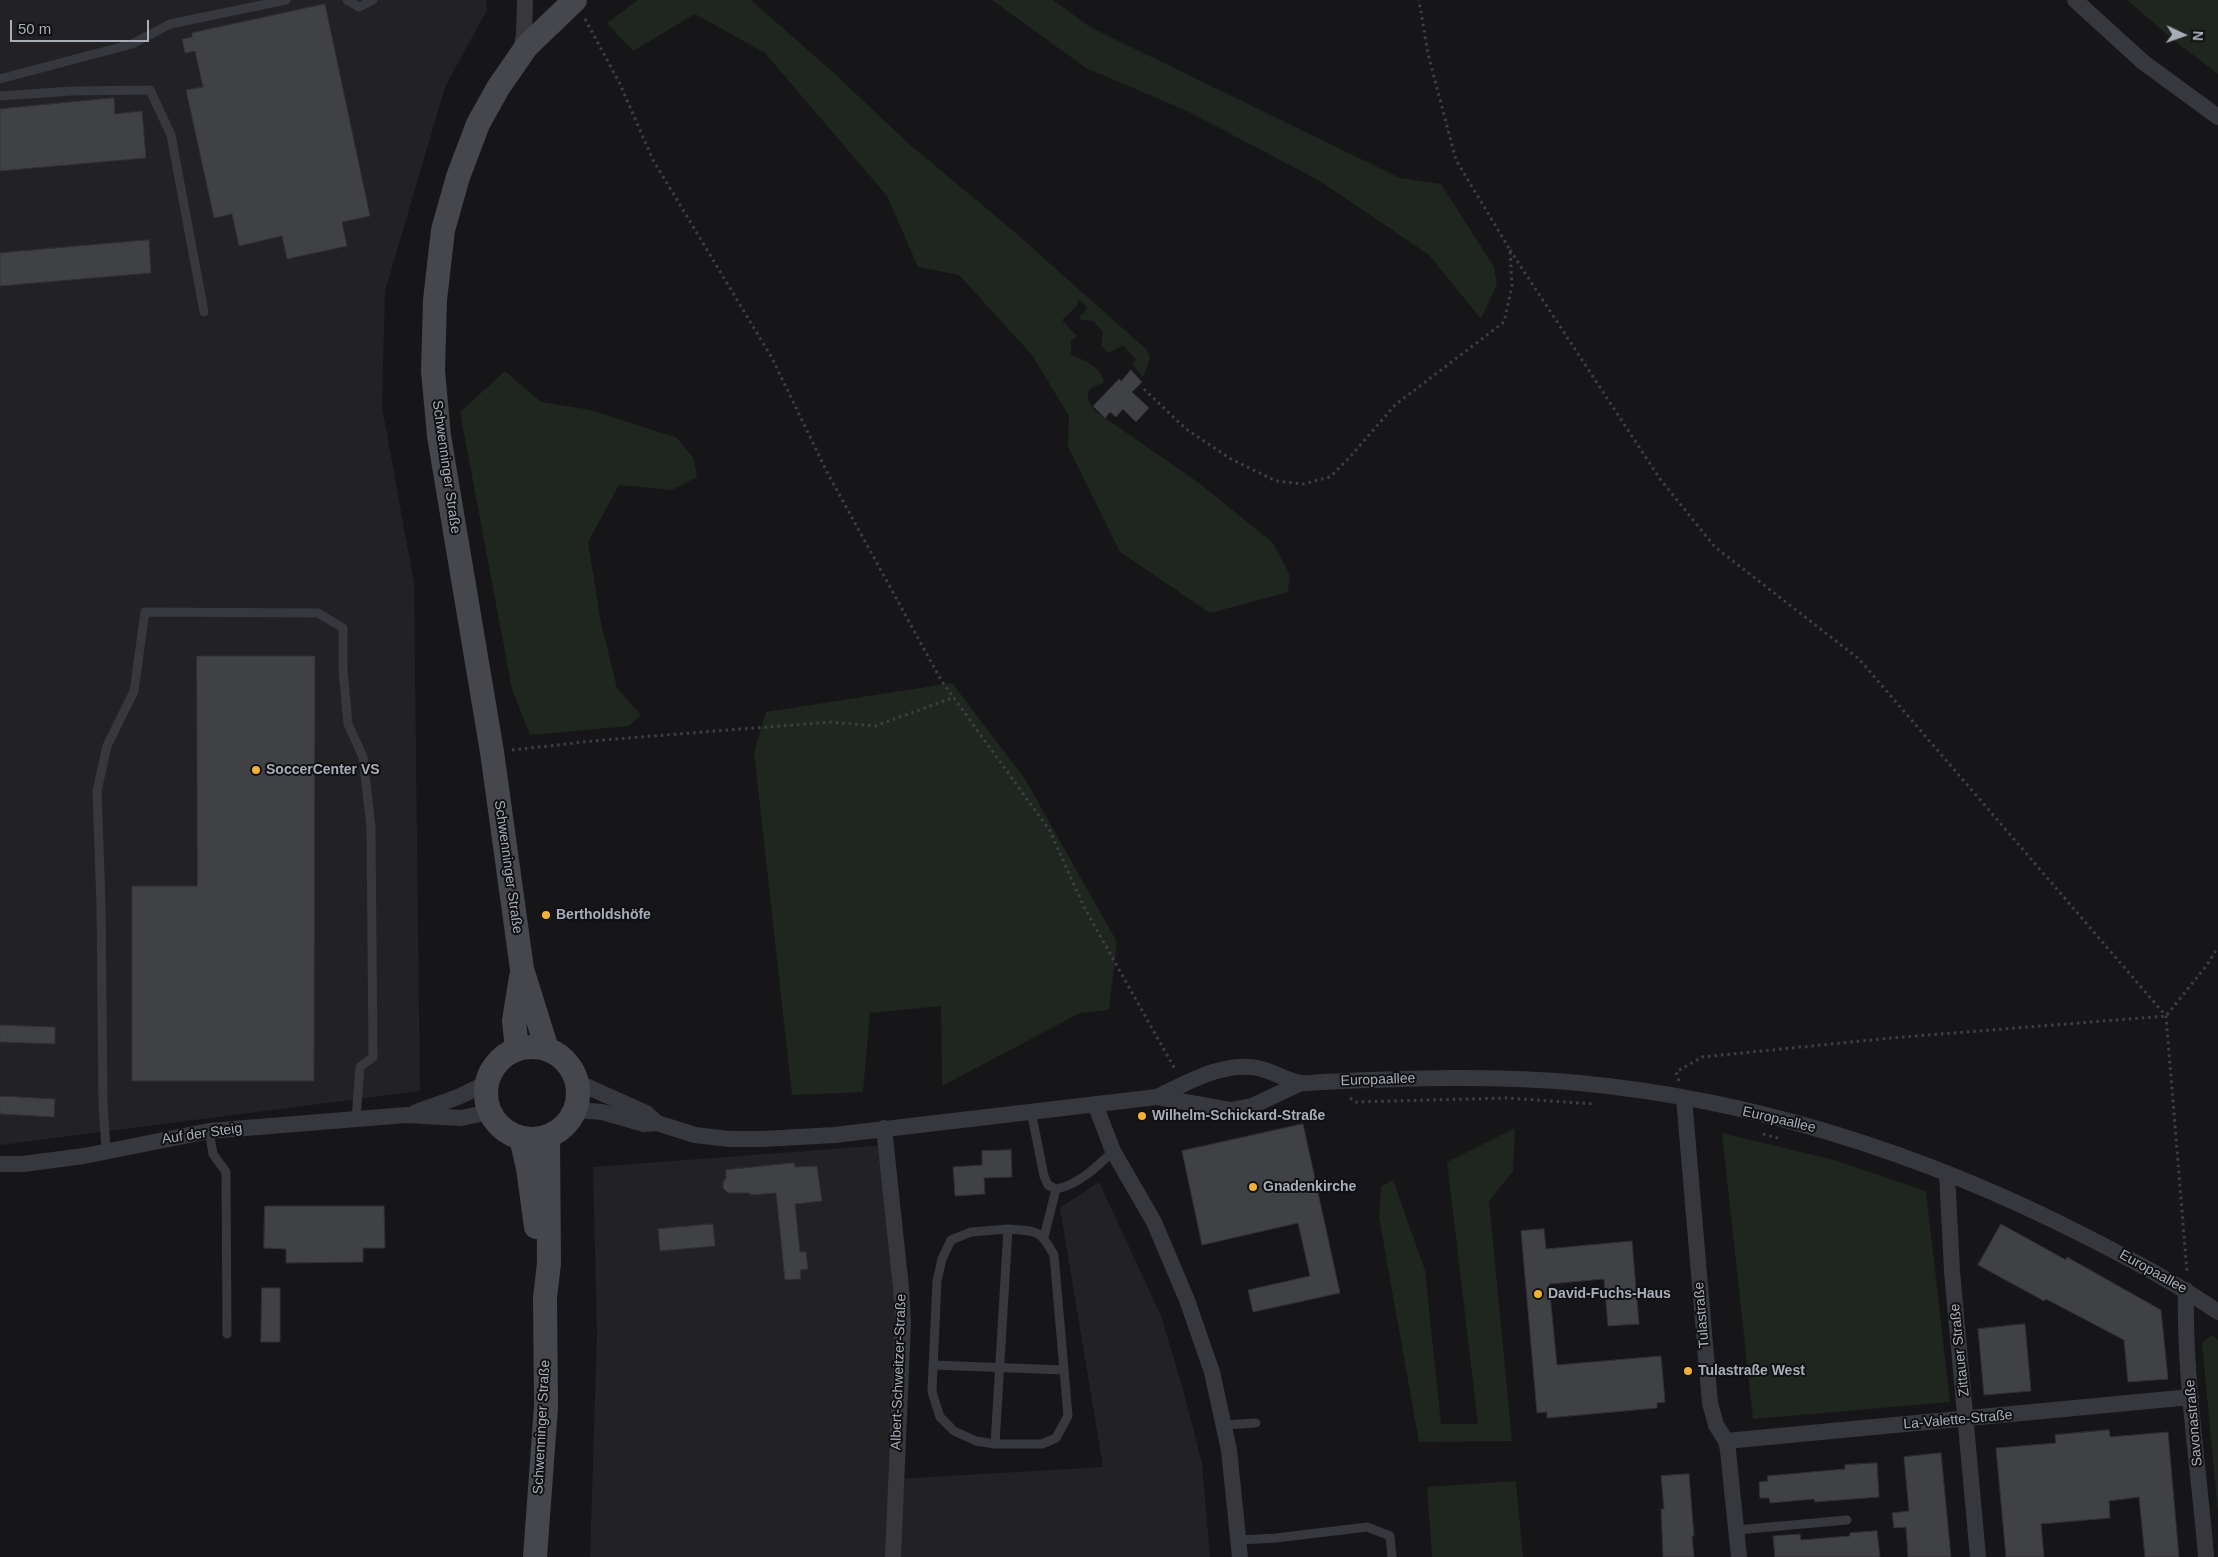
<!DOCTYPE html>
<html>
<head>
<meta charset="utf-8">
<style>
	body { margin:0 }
	#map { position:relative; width:2218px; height:1557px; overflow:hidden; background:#161618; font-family:Arial,sans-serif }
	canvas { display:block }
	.north { position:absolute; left:2158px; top:10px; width:50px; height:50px; -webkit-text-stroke:4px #111113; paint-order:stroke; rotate:93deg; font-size:14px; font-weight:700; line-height:20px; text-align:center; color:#a8adb8 }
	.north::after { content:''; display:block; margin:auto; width:18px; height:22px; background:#a8adb8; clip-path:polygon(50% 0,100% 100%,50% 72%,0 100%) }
	.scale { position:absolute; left:10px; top:20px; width:139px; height:22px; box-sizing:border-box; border:2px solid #a8adb8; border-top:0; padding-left:6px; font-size:15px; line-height:18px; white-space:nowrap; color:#a8adb8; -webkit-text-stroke:4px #111113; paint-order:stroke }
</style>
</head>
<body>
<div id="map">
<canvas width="2218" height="1557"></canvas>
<div class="north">N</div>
<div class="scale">50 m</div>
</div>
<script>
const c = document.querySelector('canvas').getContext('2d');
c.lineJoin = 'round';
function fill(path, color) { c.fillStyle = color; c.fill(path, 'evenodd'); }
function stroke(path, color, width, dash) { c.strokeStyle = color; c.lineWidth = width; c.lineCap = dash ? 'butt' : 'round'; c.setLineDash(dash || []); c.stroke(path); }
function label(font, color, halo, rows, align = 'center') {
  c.font = font + ' Arial,sans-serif'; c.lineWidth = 4; c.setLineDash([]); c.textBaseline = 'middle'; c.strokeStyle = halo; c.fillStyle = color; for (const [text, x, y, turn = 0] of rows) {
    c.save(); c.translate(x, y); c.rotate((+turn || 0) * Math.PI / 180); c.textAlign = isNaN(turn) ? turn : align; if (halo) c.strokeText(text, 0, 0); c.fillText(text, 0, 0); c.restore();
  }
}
fill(new Path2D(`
	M0 0H486L487 10 445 87 385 291 382 406 414 584 420 1091 0 1145Z
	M886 1145 901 1288 896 1479 1103 1467 1060 1208 1099 1182 1161 1316 1183 1389 1202 1463 1210 1557H590L597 1334 593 1167Z`), '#222225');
fill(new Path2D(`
	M638 0H751L835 74 908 143 1011 229 1147 350 1150 358 1143 377 1132 364 1136 360 1123 345 1108 353 1101 345 1103 332 1093 321 1081 320 1080 316 1085 312 1087 307 1079 300 1076 307 1062 320 1077 336 1071 341V355C1084 360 1102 367 1104 383 1085 388 1084 394 1095 411L1199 483 1273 543 1290 575 1288 592 1210 613 1120 552 1068 447 1069 416 1032 355 959 275 918 267 887 196 765 53 695 14 633 51 607 23Z
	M992 0H1053L1090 27 1400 178 1441 184 1494 267 1497 284 1481 319 1429 255 1320 181 1185 110 1086 68Z
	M2127 0H2218V74L2171 38Z
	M505 371 541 402 591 410 677 438 694 459 697 477 672 490 619 485 588 542 601 623 617 688 641 715 629 726 530 735 512 689 460 412Z
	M952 683 1025 779 1117 942 1109 1010 1080 1013 942 1086 941 1006 870 1013 863 1092 792 1095 754 752 766 712Z
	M1515 1128 1513 1171 1489 1201 1512 1441 1419 1442 1379 1217 1381 1186 1393 1180 1425 1270 1441 1424H1478L1447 1162Z
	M1722 1133 1834 1160 1926 1191 1950 1402 1753 1419Z
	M2212 1335 2218 1340V1513L2202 1343Z
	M1516 1481 1523 1557H1432L1427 1487Z`), '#1e261f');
const building = new Path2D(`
	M325 4 370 216 342 222 347 246 287 259 282 236 239 246 232 214 214 218 186 90 203 87 195 51 185 53 182 39 192 37V33Z
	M114 98 115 114 142 111 146 158 0 171V109Z
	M149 240 151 273 0 286V253Z
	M1131 370 1142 382 1132 392 1149 408 1136 422 1123 409 1116 417 1110 412 1105 418 1093 406 1119 379 1121 381Z
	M197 656H315L314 1081H132V886H197Z
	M0 1025 55 1027V1044L0 1042Z
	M0 1096 55 1099 54 1117 0 1114Z
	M1303 1124 1340 1293 1253 1312 1248 1290 1310 1276 1298 1223 1202 1245 1182 1151Z
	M1011 1150 1012 1177 984 1178 985 1194 955 1196 953 1167 982 1165V1151Z
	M794 1163 795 1167 817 1166 822 1201 795 1204 800 1252H806L808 1269 800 1270 801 1279 785 1280 776 1193 750 1195V1193H728L723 1188V1182L726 1178V1170Z
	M265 1206H384L385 1248H363V1262L286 1263V1249L264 1248Z
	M713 1224 715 1246 660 1251 658 1229Z
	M2001 1224 2066 1260 2067 1257 2161 1310 2168 1379 2128 1382 2124 1340 2046 1299 2044 1301 1978 1265Z
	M1544 1229 1546 1249 1632 1241 1639 1324 1608 1326 1604 1279 1549 1284 1557 1365 1661 1356 1665 1402 1657 1403V1408L1547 1418V1412L1537 1413 1521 1231Z
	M262 1288H280V1342H261Z
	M2025 1324 2031 1391 1984 1395 1978 1329Z
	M2109 1430 2110 1437 2168 1432 2179 1557H2145L2139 1497 2109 1501 2110 1518 2041 1524 2044 1557H2006L1996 1448 2056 1443 2055 1435Z
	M1941 1453 1951 1557H1908L1906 1527 1894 1528 1892 1513 1909 1511 1904 1457Z
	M1877 1463 1879 1497 1815 1502 1814 1499 1770 1503 1769 1498H1760L1759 1482 1768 1481 1767 1476 1845 1469V1465Z
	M1689 1474 1694 1536H1692L1694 1557H1663L1661 1509H1664L1661 1476Z
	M1877 1531 1880 1557H1775L1773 1536 1800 1534 1801 1540 1850 1536V1533Z`);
fill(building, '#404145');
stroke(building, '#303034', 1);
stroke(new Path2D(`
	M585 19 620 84 653 160 772 358 827 472 941 680 1050 831 1084 907 1176 1071
	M1510 250 1660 479 1715 547 1859 659 2166 1016 2187 1272
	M1144 389 1186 429 1231 459 1276 481 1303 484 1330 477 1349 458 1395 405 1504 322 1512 286 1510 250 1456 160 1428 54 1419 0
	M512 750 602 740 831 722 875 726 952 698
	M1679 1081 1676 1072 1702 1057 1891 1038 2166 1016 2207 965 2218 947
	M1350 1098 1356 1102 1506 1098 1595 1104
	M1763 1134 1781 1139`), '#3d3f44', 3, [2.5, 4]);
stroke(new Path2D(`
	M347 0 359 7 373 0
	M0 79 132 44 170 24 286 0
	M0 96 72 91 150 90 171 135 204 312
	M1031 1111 1044 1176 1048 1185 1056 1189C1078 1185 1097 1167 1113 1151
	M209 1131 213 1154 226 1172 227 1334
	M106 1150 103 1103 101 905 97 791 107 746 134 691 145 612 318 613 343 628V670L348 724 363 757 371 828 373 1057 360 1067 356 1118
	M1008 1229C1037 1231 1040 1229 1054 1255L1068 1416 1056 1438 1042 1444H995L976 1441 954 1431 940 1417 932 1392 937 1281 942 1259 951 1240 971 1232Z
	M1044 1237 1056 1189
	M933 1365 1064 1370
	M1224 1425 1256 1423
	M995 1444 1008 1229
	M1737 1530 1847 1520
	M1240 1540 1276 1538 1367 1527 1390 1536 1392 1557`), '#37383d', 9);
stroke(new Path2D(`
	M2075 0 2143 62 2218 117
	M521 52 524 35 525 0
	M577 1082 646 1113 657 1123
	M1157 1097C1187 1083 1223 1061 1258 1068 1272 1071 1286 1080 1300 1083 1307 1084 1315 1082 1322 1082 1408 1078 1494 1075 1580 1083 1757 1100 1929 1156 2087 1237 2132 1260 2176 1283 2218 1312
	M1684 1098 1710 1403 1716 1425 1726 1441 1728 1451 1739 1557
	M1095 1104 1113 1151 1154 1222 1187 1300 1212 1372 1229 1450 1240 1557
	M576 1110 602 1112 644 1124 657 1123 695 1135 729 1139H763L834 1135 1157 1097 1230 1110 1252 1106 1301 1083
	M416 1112 458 1097 487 1083
	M884 1128 901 1288 903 1322 893 1557
	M0 1164H23L84 1156 209 1131 406 1115 461 1118 490 1112
	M1947 1173 1952 1271 1978 1557
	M2186 1290C2184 1379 2199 1468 2206 1557
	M1726 1441 2191 1397`), '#37383d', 16);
stroke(new Path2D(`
	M486 1093a46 46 0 1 1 92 0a46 46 0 1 1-92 0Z
	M517 1049 514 1021 521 977
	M547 1049 522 969 492 752 439 436 433 371 435 300 443 230 458 177 478 124 498 88 527 46 575 0
	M521 1138 528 1168 536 1227
	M535 1557 546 1407 545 1298 549 1263 548 1137`), '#45474d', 24);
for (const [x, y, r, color] of [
	[256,770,5,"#f2b134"],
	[546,915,5,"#f2b134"],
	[1142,1116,5,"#f2b134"],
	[1253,1187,5,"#f2b134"],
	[1538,1294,5,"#f2b134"],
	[1688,1371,5,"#f2b134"]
]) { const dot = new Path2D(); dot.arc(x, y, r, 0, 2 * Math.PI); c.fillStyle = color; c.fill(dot); stroke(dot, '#111113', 2); }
label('14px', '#a8adb8', '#111113', [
	["Schwenninger Straße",446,467,82],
	["Schwenninger Straße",508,867,82],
	["Europaallee",1378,1080,-2],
	["Europaallee",1779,1120,13],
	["Auf der Steig",202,1134,-8],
	["Europaallee",2153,1272,29],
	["Tulastraße",1702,1315,-95],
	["Zittauer Straße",1960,1350,-96],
	["Albert-Schweitzer-Straße",899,1372,-88],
	["La-Valette-Straße",1958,1420,-5],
	["Savonastraße",2194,1423,-95],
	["Schwenninger Straße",542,1427,-87]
]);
label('bold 14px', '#a8adb8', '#111113', [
	["SoccerCenter VS",266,770],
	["Bertholdshöfe",556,915],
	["Wilhelm-Schickard-Straße",1152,1116],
	["Gnadenkirche",1263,1187],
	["David-Fuchs-Haus",1548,1294],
	["Tulastraße West",1698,1371]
], 'left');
</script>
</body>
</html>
